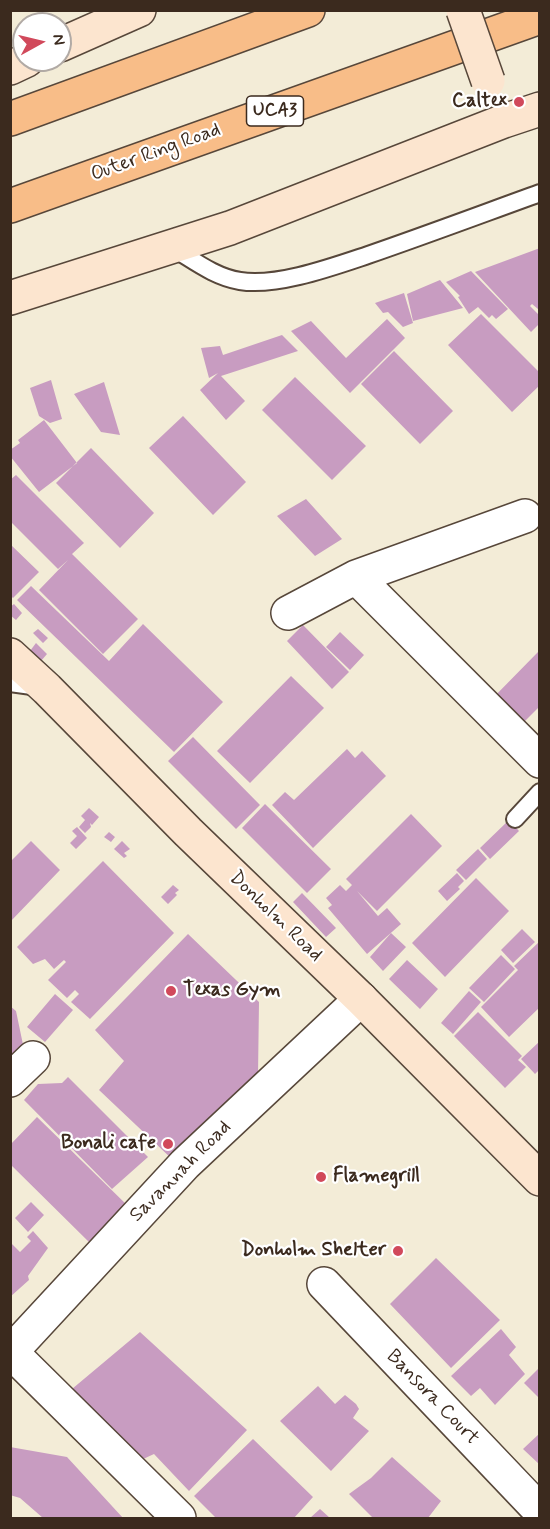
<!DOCTYPE html>
<html>
<head>
<meta charset="utf-8">
<style>
	body { margin:0 }
	#map { position:relative; width:550px; height:1529px; overflow:hidden; background:#f3ecd7; font-family:Mynerve,sans-serif }
	canvas { display:block }
	.frame { position:absolute; inset:0; border:12px solid #3b2a1e; pointer-events:none }
	.north { position:absolute; left:12px; top:12px; width:60px; height:60px; box-sizing:border-box; background:#fff; border:2px solid #b1aaa5; border-radius:50%; rotate:82deg; font-size:16px; font-weight:700; line-height:24px; text-align:center; color:#3b2a1e }
	.north::after { content:''; display:block; margin:auto; width:21px; height:27px; background:#d1495b; clip-path:polygon(50% 0,100% 100%,50% 72%,0 100%) }
</style>
</head>
<body>
<div id="map">
<canvas width="550" height="1529"></canvas>
<div class="frame"></div>
<div class="north">N</div>
</div>
<script>
const c = document.querySelector('canvas').getContext('2d');
c.lineJoin = 'round';
function fill(path, color) { c.fillStyle = color; c.fill(path, 'evenodd'); }
function stroke(path, color, width, dash) { c.strokeStyle = color; c.lineWidth = width; c.lineCap = dash ? 'butt' : 'round'; c.setLineDash(dash || []); c.stroke(path); }
function label(font, color, halo, rows, align = 'center') {
  c.font = font + ' Mynerve,sans-serif'; c.lineWidth = 4.5; c.setLineDash([]); c.textBaseline = 'middle'; c.strokeStyle = halo; c.fillStyle = color; for (const [text, x, y, turn = 0] of rows) {
    c.save(); c.translate(x, y); c.rotate((+turn || 0) * Math.PI / 180); c.textAlign = isNaN(turn) ? turn : align; if (halo) c.strokeText(text, 0, 0); c.fillText(text, 0, 0); c.restore();
  }
}
fill(new Path2D(`
	M540 248V307L538 309 532 304 530 306 540 316V323L531 332 475 272Z
	M471 271 508 309 496 319 492 315 489 318 478 307 469 314 458 297 460 296 446 282Z
	M440 280 463 308 413 321 407 294Z
	M404 293 413 323 403 327 388 312 383 313 375 303Z
	M481 314 540 373V385L512 412 448 345Z
	M387 319 405 338 350 393 291 331 311 321 346 358Z
	M282 335 298 351 221 376 245 401 226 420 200 390 218 373 209 378 201 348 220 346 223 355Z
	M394 351 453 411 420 444 361 384Z
	M295 377 366 446 332 480 262 410Z
	M51 380 62 419 50 423 39 416 30 388Z
	M104 382 120 435 101 432 74 394Z
	M183 416 246 482 213 515 149 448Z
	M44 420 77 463 39 492 10 456V450L20 443 18 440Z
	M91 448 154 513 120 548 56 483Z
	M16 475 84 543 72 554 138 619 103 654 39 590 68 560 58 569 10 521V480Z
	M306 499 342 539 315 556 277 516Z
	M10 544 39 572 13 598 10 595Z
	M31 586 109 661 143 624 223 702 174 752 17 600Z
	M14 604 22 613 16 620 10 615V607Z
	M303 625 349 672 332 689 287 641Z
	M38 629 48 638 43 643 33 633Z
	M340 632 364 655 350 670 326 647Z
	M36 643 47 654 41 661 30 651Z
	M538 652 540 706 515 731 488 703Z
	M291 676 324 708 250 783 217 751Z
	M193 737 260 805 236 829 168 761Z
	M347 749 355 758 362 751 386 776 313 848 272 805 285 792 294 800Z
	M265 804 331 869 307 893 242 828Z
	M89 808 99 817 92 825 90 823 91 827 85 833 79 827 85 820 81 816Z
	M411 814 442 846 377 911 357 891 378 916 387 908 401 924 367 954 328 908 332 905 326 898 340 885 346 891 352 885 346 879Z
	M509 820 519 831 490 859 480 848Z
	M77 827 87 838 76 849 70 843 77 836 72 831Z
	M109 832 115 837 111 842 104 837Z
	M31 841 60 870 10 922V862Z
	M122 841 130 849 124 853 127 856 124 858 114 849Z
	M478 849 487 859 466 880 456 870Z
	M103 861 174 933 90 1019 71 1002 79 994 75 990 67 998 48 980 66 962 64 960 54 969 45 959 33 964 17 947Z
	M457 873 464 881 458 887 460 889 447 901 438 891Z
	M476 878 509 911 445 977 412 943Z
	M173 885 179 890 175 893 177 895 168 904 161 897Z
	M302 893 336 928 326 937 293 902Z
	M522 929 535 942 513 963 501 950Z
	M391 933 406 947 383 971 370 957Z
	M188 934 259 1002 258 1075 173 1160 99 1090 124 1061 95 1030Z
	M540 941V1007L509 1037 481 1007 518 970 514 966Z
	M501 955 515 969 484 1002 469 988Z
	M407 960 438 989 420 1009 389 979Z
	M469 991 481 1002 453 1034 441 1023Z
	M55 994 73 1010 45 1042 27 1027Z
	M10 1006 16 1011 26 1059 10 1071Z
	M478 1012 522 1056 518 1060 526 1067 505 1088 454 1036Z
	M540 1041V1069L535 1074 521 1059Z
	M68 1077 148 1157 112 1189 24 1100 38 1084 62 1083Z
	M37 1117 130 1208 93 1246 10 1164V1145Z
	M31 1202 44 1215 28 1232 15 1218Z
	M33 1231 48 1248 28 1276 29 1280 10 1297V1242L20 1252 31 1241 27 1237Z
	M436 1258 500 1320 451 1368 390 1304Z
	M501 1329 516 1347 509 1355 525 1374 495 1405 480 1388 471 1396 451 1376Z
	M140 1332 247 1430 189 1491 154 1454 141 1460 72 1389Z
	M540 1367V1399L524 1383Z
	M318 1386 335 1404 345 1395 356 1404 359 1409 353 1418 369 1431 331 1471 280 1421Z
	M540 1433V1465L523 1449Z
	M253 1439 313 1497 294 1518H216L194 1496Z
	M10 1447 67 1457 123 1518H43L20 1498 10 1495Z
	M392 1457 441 1501 428 1518H373L349 1494 371 1478Z
	M320 1509 330 1518H310Z`), '#c89cc1');
const lane = new Path2D(`
	M171 247C192 259 214 277 240 281 277 287 332 267 368 255 426 235 482 214 540 193
	M10 683 39 687
	M515 819 540 792`);
const street = new Path2D(`
	M356 577 540 761
	M288 613 356 577 525 516
	M10 1080 33 1058
	M324 1284 540 1511
	M11 1352 179 1518
	M10 1353 185 1164 361 999`);
const secondary = new Path2D(`
	M60 45 139 10
	M10 68 27 60
	M10 298 230 228 504 121 540 109
	M10 655 47 689 188 832 361 999 540 1179`);
const primary = new Path2D(`
	M10 119 308 10
	M10 206 540 17`);
stroke(lane, '#57473a', 20);
stroke(street, '#57473a', 36);
stroke(secondary, '#57473a', 36);
stroke(primary, '#57473a', 36);
stroke(lane, '#fff', 16);
stroke(street, '#fff', 33);
stroke(secondary, '#fce5cf', 33);
stroke(primary, '#f8bd88', 33);
const secondaryBridge = new Path2D(`
	M463 10 488 81`);
stroke(secondaryBridge, '#57473a', 36, []);
stroke(secondaryBridge, '#fce5cf', 33);
for (const [x, y, r, color] of [
	[519,102,6,"#d1495b"],
	[171,991,6,"#d1495b"],
	[168,1144,6,"#d1495b"],
	[321,1177,6,"#d1495b"],
	[398,1251,6,"#d1495b"]
]) { const dot = new Path2D(); dot.arc(x, y, r, 0, 2 * Math.PI); c.fillStyle = color; c.fill(dot); stroke(dot, '#fff', 2); }
for (const [x, y, w] of [
	[275,111,57]
]) { const box = new Path2D(); box.roundRect(x - w / 2, y - 15, w, 30, 4.5); c.fillStyle = '#fff'; c.fill(box); stroke(box, '#3b2a1e', 1.5); }
label('bold 18px', '#3b2a1e', null, [
	["UCA3",275,111]
]);
label('bold 20px', '#3b2a1e', '#fff', [
	["Caltex",507,102],
	["Texas Gym",183,991,"left"],
	["Bonali cafe",156,1144],
	["Flamegrill",333,1177,"left"],
	["Donholm Shelter",386,1251]
], 'right');
label('20px', '#3b2a1e', '#fff', [
	["Outer Ring Road",156,153,-20],
	["Donholm Road",275,917,44],
	["Savannah Road",181,1172,-45],
	["Bansora Court",432,1398,46]
]);
</script>
</body>
</html>
